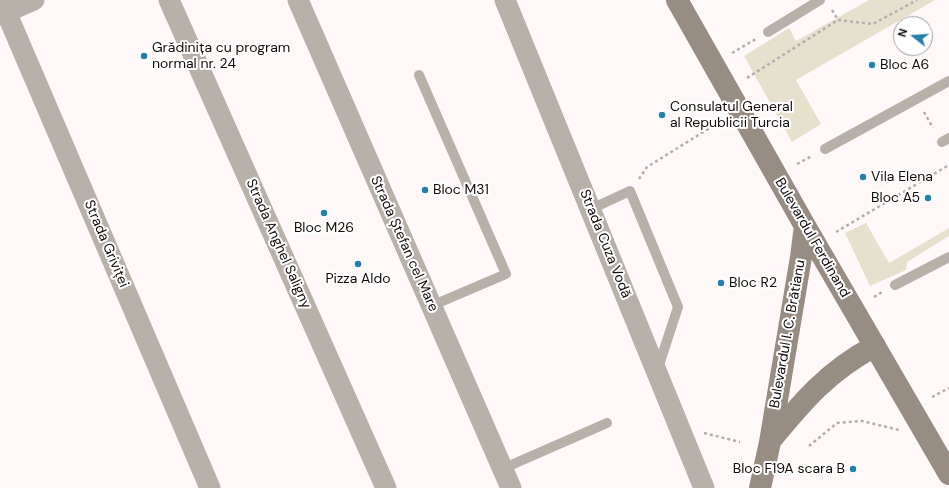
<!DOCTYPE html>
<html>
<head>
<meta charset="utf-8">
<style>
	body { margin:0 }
	#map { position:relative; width:949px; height:488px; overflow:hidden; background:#fef9f8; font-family:"DM Sans",sans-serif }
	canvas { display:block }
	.north { position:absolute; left:893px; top:16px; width:40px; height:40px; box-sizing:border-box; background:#fff; border:1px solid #a09d9c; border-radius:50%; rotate:287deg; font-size:11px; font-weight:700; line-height:16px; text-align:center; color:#110a08 }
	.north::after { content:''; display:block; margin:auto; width:14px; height:18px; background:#267ead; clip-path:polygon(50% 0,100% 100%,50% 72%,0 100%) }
</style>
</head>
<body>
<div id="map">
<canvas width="949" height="488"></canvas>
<div class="north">N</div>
</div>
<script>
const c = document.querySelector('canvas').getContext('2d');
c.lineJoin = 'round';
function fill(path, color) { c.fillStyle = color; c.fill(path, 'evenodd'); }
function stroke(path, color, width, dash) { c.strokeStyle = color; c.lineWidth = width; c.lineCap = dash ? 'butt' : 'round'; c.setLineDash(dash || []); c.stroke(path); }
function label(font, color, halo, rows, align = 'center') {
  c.font = font + ' "DM Sans",sans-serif'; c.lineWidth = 4; c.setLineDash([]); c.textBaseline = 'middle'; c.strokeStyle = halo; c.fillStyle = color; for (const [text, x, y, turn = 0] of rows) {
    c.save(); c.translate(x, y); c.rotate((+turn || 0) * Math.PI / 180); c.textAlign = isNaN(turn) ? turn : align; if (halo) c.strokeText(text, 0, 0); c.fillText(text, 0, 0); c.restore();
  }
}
fill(new Path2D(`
	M869 0H935L796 80 821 124 792 142 744 56 789 28 796 41Z
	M866 223 889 263 949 228V236L907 262 906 270 870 286 845 233Z`), '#e5e1cd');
stroke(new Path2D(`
	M832 10 838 20
	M732 53 756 39
	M747 78 838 20 873 24 917 0
	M924 112 933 128
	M797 164 812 156
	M639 179 647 167 721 121
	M836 232 949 165
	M874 297 882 292
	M932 397 949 388
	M704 433 740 442
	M809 446 837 423 862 421 899 430`), '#b3aead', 2.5, [3, 3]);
stroke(new Path2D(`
	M768 32 820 0
	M419 75 506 274 431 306
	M942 142 949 138
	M825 149 949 81
	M591 209 630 191 678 307 658 368
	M895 285 949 257
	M502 469 607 423`), '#b7b1aa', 10);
stroke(new Path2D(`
	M1 0 210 488
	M169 0 386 488
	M298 0 511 488
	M505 0 704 488
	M0 15 34 0`), '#b7b1aa', 21);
stroke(new Path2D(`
	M677 0 805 226 949 474
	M770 441C803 401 828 371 875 346
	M760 488 770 442 801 257 805 226`), '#978d83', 22);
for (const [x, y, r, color] of [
	[144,56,4,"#267ead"],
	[872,65,4,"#267ead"],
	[662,115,4,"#267ead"],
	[863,177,4,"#267ead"],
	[425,190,4,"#267ead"],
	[928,198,4,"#267ead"],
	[324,213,4,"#267ead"],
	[358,264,4,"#267ead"],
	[721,283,4,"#267ead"],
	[853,469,4,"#267ead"]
]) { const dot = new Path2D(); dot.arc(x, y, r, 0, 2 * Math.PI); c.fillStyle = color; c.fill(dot); stroke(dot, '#fff', 1.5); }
label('14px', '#110a08', '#fff', [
	["Grădinița cu program",152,48],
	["normal nr. 24",152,64],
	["Bloc A6",880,65],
	["Consulatul General",670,107],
	["al Republicii Turcia",670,123],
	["Vila Elena",871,177],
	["Bloc M31",433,190],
	["Bloc A5",920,198,"right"],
	["Bloc M26",324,228,"center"],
	["Pizza Aldo",358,279,"center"],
	["Bloc R2",729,283],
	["Bloc F19A scara B",845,469,"right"]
], 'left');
label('14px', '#110a08', '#fff', [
	["Bulevardul Ferdinand",812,238,60],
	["Strada Griviței",106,244,67],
	["Strada Anghel Saligny",278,244,66],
	["Strada Ștefan cel Mare",404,244,66],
	["Strada Cuza Vodă",605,244,68],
	["Bulevardul I. C. Brătianu",788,334,-80]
]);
</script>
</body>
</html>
